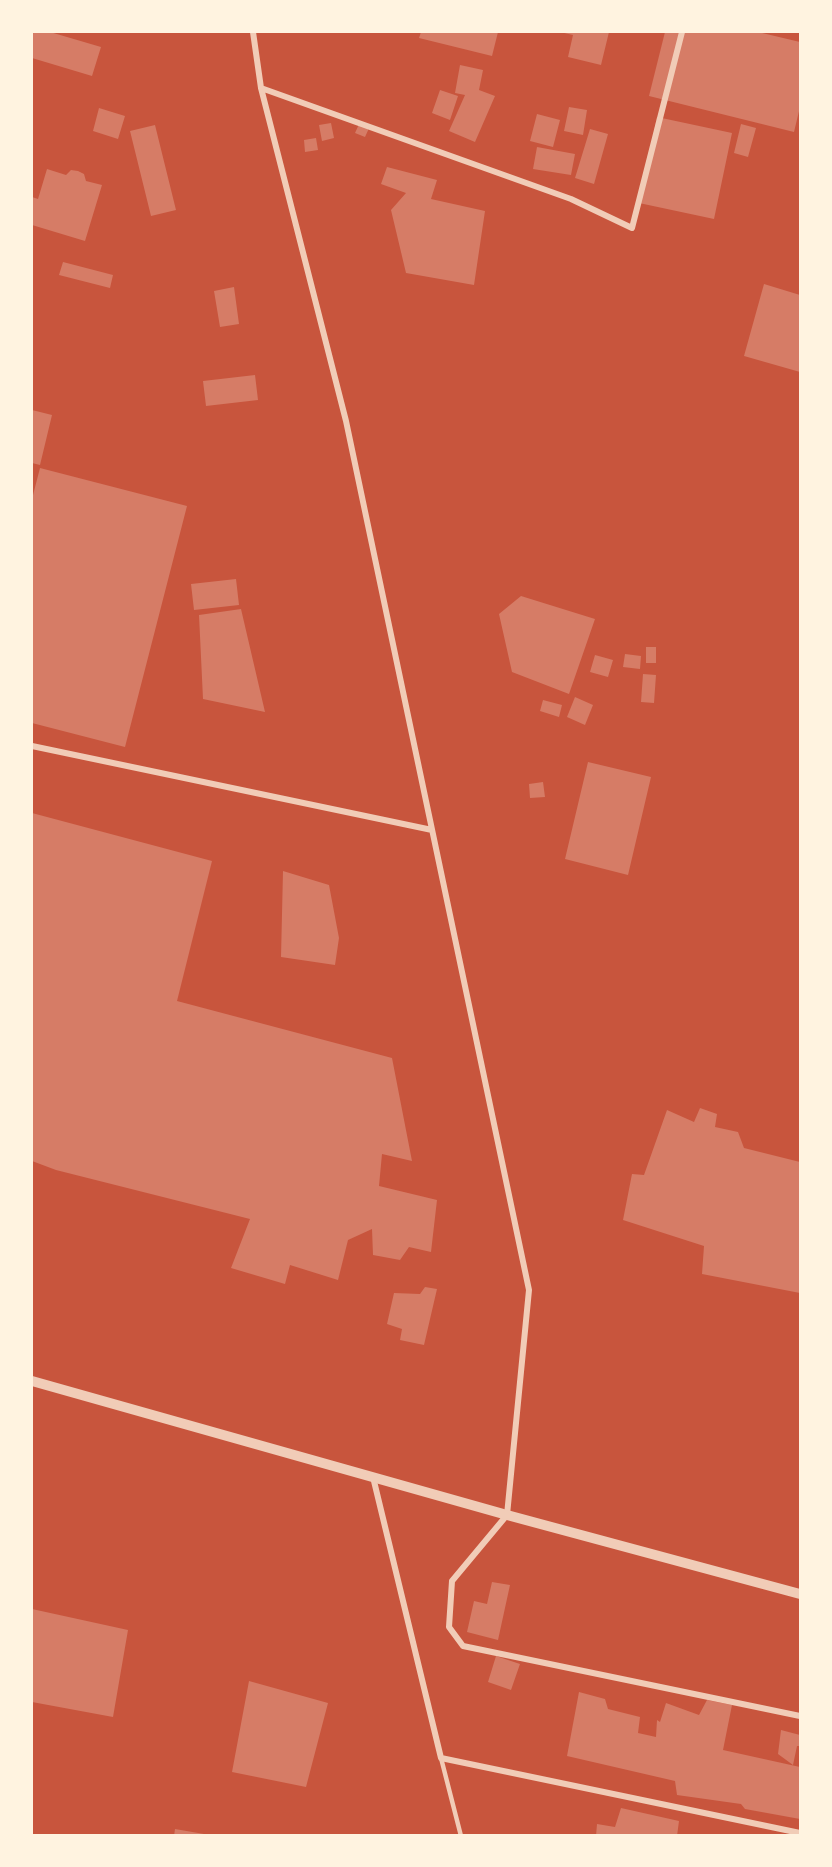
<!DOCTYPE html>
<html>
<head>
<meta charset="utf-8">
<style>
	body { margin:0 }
	#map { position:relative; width:832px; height:1867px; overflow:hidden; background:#c8553d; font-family:Manrope,sans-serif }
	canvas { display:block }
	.frame { position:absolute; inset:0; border:33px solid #fff3e0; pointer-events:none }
</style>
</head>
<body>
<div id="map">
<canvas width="832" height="1867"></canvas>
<div class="frame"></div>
</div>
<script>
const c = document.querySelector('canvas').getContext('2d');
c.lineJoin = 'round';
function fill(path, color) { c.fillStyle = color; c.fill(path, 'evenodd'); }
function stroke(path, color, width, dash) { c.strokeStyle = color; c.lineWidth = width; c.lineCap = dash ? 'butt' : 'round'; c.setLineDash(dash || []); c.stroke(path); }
fill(new Path2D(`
	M32 32H50L101 47 92 76 32 58Z
	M421 32H498L492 56 419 38Z
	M560 32H609L601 65 568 57 573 35Z
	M665 32H758L800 42V107L794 132 649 96Z
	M460 65 483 70 479 90 495 96 475 142 449 131 465 95 455 93Z
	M440 90 458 96 450 120 432 113Z
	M569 107 587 110 583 135 564 131Z
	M99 108 125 116 118 139 93 131Z
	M537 114 560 120 553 147 530 141Z
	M657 117 732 133 714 219 639 203Z
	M360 122 370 126 365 137 355 133Z
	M331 123 334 138 322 141 319 125Z
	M741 124 756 128 748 157 734 153Z
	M155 125 176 210 151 216 130 131Z
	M590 129 608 134 594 184 575 178Z
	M316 138 318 150 305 152 304 140Z
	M537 147 575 154 571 175 533 169Z
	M387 167 437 180 431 199 485 211 474 285 406 273 391 210 406 193 381 184Z
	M47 169 66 175 71 170 78 171 84 174 86 181 102 185 85 241 32 225V197L38 199Z
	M63 262 113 275 110 288 59 275Z
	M764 284 800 295V372L744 356Z
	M234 287 239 324 220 327 214 291Z
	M255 375 258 400 206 406 203 381Z
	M32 410 52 415 40 465 32 463Z
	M40 468 187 506 125 747 32 723V499Z
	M236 579 239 605 194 610 191 584Z
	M521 596 595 619 569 694 512 672 499 614Z
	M241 609 265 712 203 699 199 615Z
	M646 647H656V663H646Z
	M625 654 641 656 640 669 623 667Z
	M595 655 613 660 608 677 590 672Z
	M643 674 656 675 654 703 641 702Z
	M575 697 593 705 585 725 567 717Z
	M543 700 562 705 559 717 540 711Z
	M588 762 651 777 628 875 565 859Z
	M543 782 545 797 530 798 529 784Z
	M32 813 212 861 177 1001 392 1058 412 1161 382 1154 379 1186 437 1200 431 1252 409 1247 400 1260 373 1255 372 1229 348 1240 338 1280 290 1265 285 1284 231 1268 250 1219 56 1170 32 1161Z
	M283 871 329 885 339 938 335 965 281 957Z
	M700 1108 717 1114 715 1127 738 1132 744 1148 800 1162V1293L702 1274 704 1246 623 1220 632 1174 644 1175 667 1110 694 1122Z
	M425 1287 437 1289 424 1345 400 1340 402 1329 387 1324 394 1293 420 1294Z
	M492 1582 510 1585 498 1640 467 1632 474 1601 487 1604Z
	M32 1609 128 1630 113 1717 32 1702Z
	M496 1656 520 1664 511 1690 488 1682Z
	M249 1681 328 1703 306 1787 232 1772Z
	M579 1692 605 1699 608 1709 640 1717 638 1733 656 1737 657 1720 660 1722 666 1703 699 1715 707 1700 732 1705 723 1750 800 1767V1819L745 1809 741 1804 677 1795 675 1781 567 1756Z
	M781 1730 800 1735V1746H797L793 1765 778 1754Z
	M621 1808 679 1821 677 1836H596L597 1824 615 1827Z
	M175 1829 204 1834 203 1836H174Z`), '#d67c66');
stroke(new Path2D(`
	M441 1758 461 1836`), '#f1ccb7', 4.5);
stroke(new Path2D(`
	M253 32 261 88 346 421 529 1290 507 1515 452 1581 449 1627 463 1646 800 1716
	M261 88 571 199 632 228 682 32
	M32 746 432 830
	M373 1477 441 1758 800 1833`), '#f1ccb7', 6);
stroke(new Path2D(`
	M32 1381 507 1515 800 1594`), '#f1ccb7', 10);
</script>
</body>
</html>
